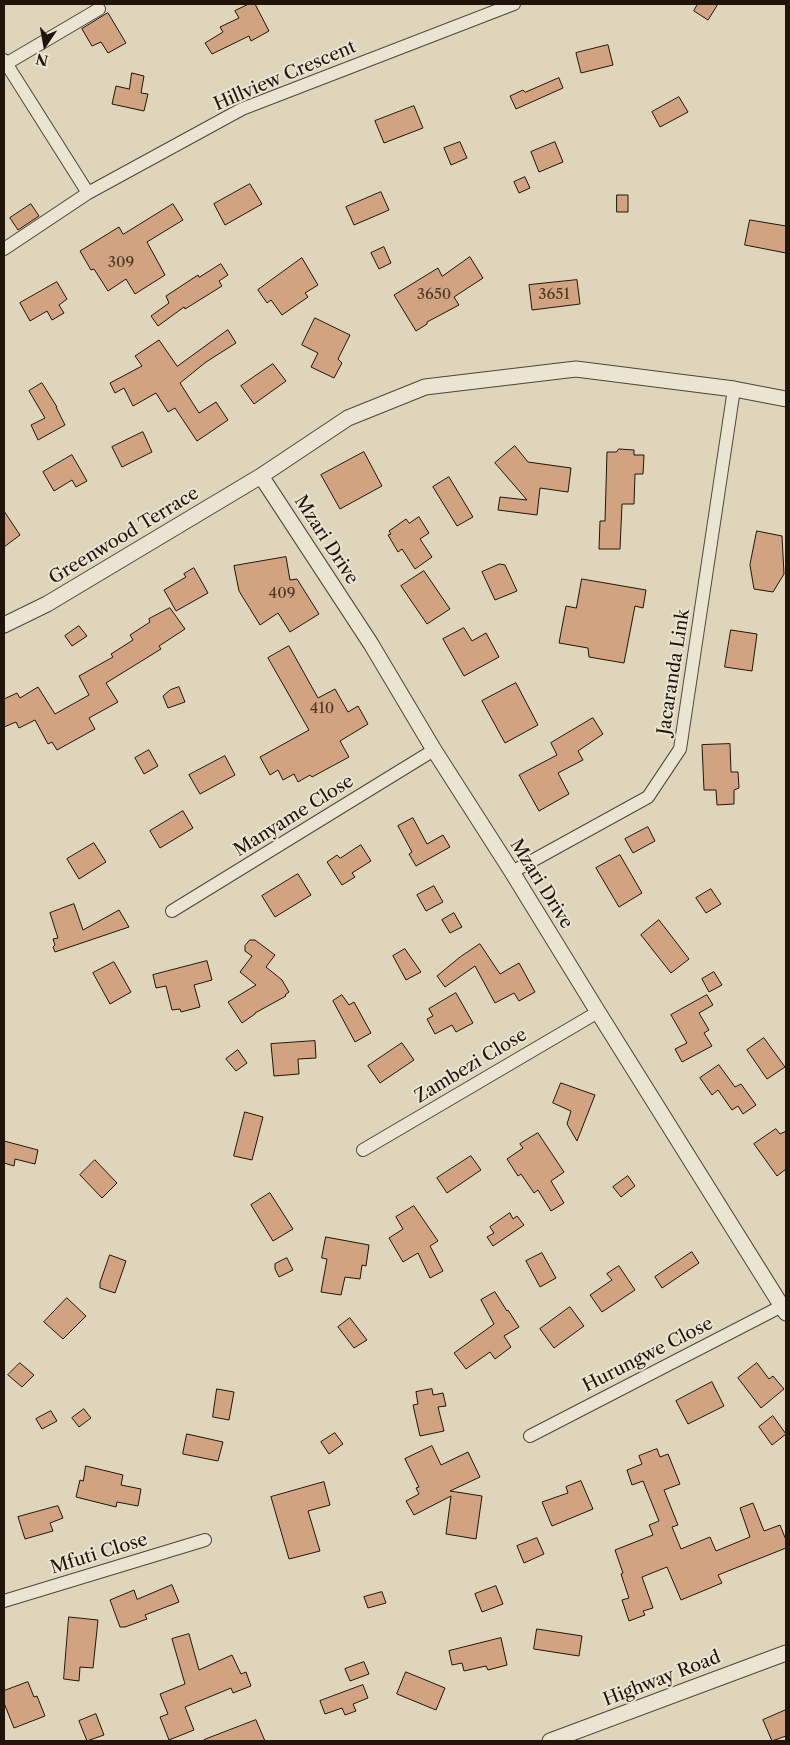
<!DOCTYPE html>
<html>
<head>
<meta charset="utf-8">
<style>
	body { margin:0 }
	#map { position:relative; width:790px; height:1745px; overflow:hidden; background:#dfd5ba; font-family:"Libre Caslon Text",serif }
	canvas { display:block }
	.frame { position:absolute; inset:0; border:5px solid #21150b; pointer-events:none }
	.north { position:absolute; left:20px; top:20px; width:50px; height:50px; -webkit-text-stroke:4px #eae4d2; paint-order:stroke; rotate:192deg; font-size:14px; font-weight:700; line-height:20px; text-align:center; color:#21150b }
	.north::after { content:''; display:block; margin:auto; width:18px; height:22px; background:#21150b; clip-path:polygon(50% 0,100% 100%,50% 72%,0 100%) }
</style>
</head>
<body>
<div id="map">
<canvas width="790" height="1745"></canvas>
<div class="frame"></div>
<div class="north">N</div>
</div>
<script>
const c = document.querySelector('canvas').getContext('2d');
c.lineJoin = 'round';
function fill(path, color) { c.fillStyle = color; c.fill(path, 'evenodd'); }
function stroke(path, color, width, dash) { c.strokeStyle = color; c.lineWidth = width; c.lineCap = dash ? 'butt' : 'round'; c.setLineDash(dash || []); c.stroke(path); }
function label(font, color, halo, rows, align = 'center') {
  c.font = font + ' "Libre Caslon Text",serif'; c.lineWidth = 4; c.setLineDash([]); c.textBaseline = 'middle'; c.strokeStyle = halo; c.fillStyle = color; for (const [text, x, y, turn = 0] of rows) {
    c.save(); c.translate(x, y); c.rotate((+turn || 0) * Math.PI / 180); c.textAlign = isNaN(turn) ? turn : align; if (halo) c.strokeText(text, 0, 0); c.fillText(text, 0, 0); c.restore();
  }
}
const building = new Path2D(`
	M249 4H255L269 31 251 41 249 36 212 54 205 43 223 32 220 27 239 18 235 11Z
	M698 4H718L708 20 694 11Z
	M108 13 126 43 108 53 101 42 92 46 82 29Z
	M608 45 613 65 581 73 576 53Z
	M132 73 144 76 141 93 148 94 144 111 112 104 116 86 129 89Z
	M559 78 563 88 516 109 510 96 523 90 525 92Z
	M679 97 688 112 660 127 652 112Z
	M414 106 423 128 384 143 375 121Z
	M460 142 467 158 451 165 444 148Z
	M555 142 563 162 539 172 531 152Z
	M525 177 530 188 519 193 514 182Z
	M250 184 262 204 225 225 214 204Z
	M381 192 389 210 354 225 346 207Z
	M617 195H628V212H617Z
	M31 204 39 216 18 230 10 218Z
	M173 204 183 220 147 242 165 275 135 294 126 279 108 291 94 269 91 270 80 251 119 227 123 234Z
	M750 220 786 226V253L745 245Z
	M384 247 391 263 379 269 371 253Z
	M470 257 483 278 454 297 459 305 427 322V324L416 331 394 295 438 268 442 276Z
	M302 258 318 285 305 293 308 297 282 315 271 300 267 303 258 290Z
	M221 264 228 275 219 281 222 286 185 309 184 307 158 326 151 316 169 303 166 296 198 275 199 277Z
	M577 280 580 304 532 310 529 285Z
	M57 282 67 299 59 305 64 313 52 320 47 311 30 321 20 303Z
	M315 318 350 335 338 359 342 363 334 378 311 367 318 353 302 345Z
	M228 330 236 343 206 362 180 383 199 413 216 402 228 420 197 441 175 408 168 412 156 393 133 406 124 388 115 393 110 383 142 366 135 356 159 340 177 366Z
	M273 364 286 381 254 404 241 386Z
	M42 383 57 407H56L65 425 38 440 31 425 45 418 29 391Z
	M143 432 152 452 122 467 112 447Z
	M515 446 528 462 571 468 568 492 540 488 537 515 498 510 500 497 527 500 495 463Z
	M619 449 634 450V455H644L643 474H635L634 504H622L620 549H599L600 521H605L607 452H616Z
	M364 452 382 486 340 509 321 475Z
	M72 455 87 481 76 487 72 480 54 491 43 472Z
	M449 477 473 517 457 526 433 487Z
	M4 511 20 535 4 547Z
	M419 517 429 533 420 539 432 557 415 569 402 549 398 552 388 535 391 534 389 531 406 519 409 523Z
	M757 531 782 536 784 574 773 592 754 589 750 565Z
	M286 557 290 580 297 579 319 614 290 632 278 613 260 625 239 591 234 566Z
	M500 564 505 565 517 591 495 600 482 572Z
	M194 568 208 593 176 611 164 590 186 577 184 574Z
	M424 571 450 609 427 624 401 586Z
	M582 579 646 590 643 608 635 606 624 663 589 657 588 648 559 643 566 606 576 608Z
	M170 608 185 629 159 646 161 649 106 683 118 702 89 718 95 729 57 750 52 742 48 744 35 720 19 728 16 722 4 727V699L17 693 20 698 38 687 55 714 89 695 79 676 113 657 111 654 133 640 130 635 150 622 149 619Z
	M79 626 87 636 72 646 65 636Z
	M464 628 472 641 486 633 499 657 464 676 443 639Z
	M731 630 757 634 752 671 725 667Z
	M289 646 318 698 335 689 348 712 358 706 368 724 340 741 349 757 312 777 310 775 298 782 294 774 283 780 278 770 270 775 260 757 309 730 268 658Z
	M516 683 538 725 505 743 482 701Z
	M179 687 185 702 168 708 163 696 170 690Z
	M593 718 603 734 578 751 583 760 558 773 569 794 539 811 519 775 557 755 551 743Z
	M730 744 731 772H738L739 788 734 790V804L717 805 716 790H704L702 745Z
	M149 750 158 766 144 774 135 758Z
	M225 756 235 775 200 794 189 775Z
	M183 811 193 828 160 848 150 831Z
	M413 818 427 844 443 835 450 847 416 866 409 854 412 852 398 826Z
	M648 827 655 841 633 853 625 839Z
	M94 843 106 862 79 879 67 859Z
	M361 845 371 861 352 873 355 877 342 885 327 862 337 855 340 858Z
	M620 855 642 893 619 907 596 868Z
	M298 874 311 895 275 917 262 896Z
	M434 886 443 902 426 911 417 895Z
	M711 889 721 904 706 913 696 898Z
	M74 904 83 930 119 910 129 927 55 952 53 947 55 945 53 939 58 938 50 913Z
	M454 913 462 927 450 933 442 920Z
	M659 920 689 959 671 973 641 935Z
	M250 940H255L275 955 266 967 282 980 289 992 285 995 286 996 255 1013V1014L242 1023 228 1002 256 985 240 972 252 956 245 951V946Z
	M480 944 500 974 519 963 535 992 519 1001 514 993 495 1003 475 966 445 987 437 976 460 957Z
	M405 949 421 972 406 980 393 956Z
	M207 961 212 980 194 985 200 1007 181 1012 180 1009 172 1010 166 986 156 988 153 975Z
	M114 962 131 992 110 1004 93 973Z
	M714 972 722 985 709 992 702 979Z
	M456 993 473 1023 456 1032 452 1025 435 1034 427 1019 433 1016 429 1009Z
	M342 995 349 1005 354 1002 371 1033 355 1042 333 1001Z
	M707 995 713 1005 699 1013 709 1030 704 1033 712 1046 682 1062 675 1049 687 1043 671 1015Z
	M764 1038 785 1067 767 1079 747 1050Z
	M315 1041 316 1058 298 1059 299 1074 274 1076 271 1044Z
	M402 1043 414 1060 380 1083 368 1066Z
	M238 1050 247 1063 236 1071 226 1059Z
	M719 1065 735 1087 741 1084 756 1105 743 1114 738 1106 732 1110 718 1090 712 1095 700 1078Z
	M561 1083 595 1095 577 1141 567 1124 571 1111 553 1103Z
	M245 1112 263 1117 252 1160 234 1156Z
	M776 1129 780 1134 786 1131V1169L777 1176 754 1144Z
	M538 1133 564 1172 551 1181 564 1203 551 1211 538 1190 534 1193 521 1174 518 1176 507 1159 523 1148 520 1144Z
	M4 1141 38 1150 35 1164 15 1159 14 1166 4 1163Z
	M471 1156 481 1170 447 1193 437 1178Z
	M95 1160 117 1183 102 1198 80 1175Z
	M628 1176 635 1186 621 1197 613 1187Z
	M270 1193 293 1229 273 1241 251 1205Z
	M414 1206 438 1241 430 1246 443 1271 430 1278 418 1253 403 1262 389 1238 403 1229 396 1217Z
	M510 1213 513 1219 517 1216 524 1225 493 1246 487 1237 494 1233 490 1227Z
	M326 1237 369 1245 366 1266 362 1265 360 1279 345 1277 341 1295 321 1292 327 1259 322 1258Z
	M692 1252 699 1263 662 1288 655 1277Z
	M542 1253 556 1278 540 1287 526 1261Z
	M110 1255 126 1261 115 1293 100 1288V1283Z
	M287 1258 293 1270 279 1277 275 1269V1264Z
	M619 1266 635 1290 602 1312 590 1295 612 1280 607 1274Z
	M495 1292 507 1311 508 1310 519 1327 504 1336 511 1347 495 1359 490 1352 466 1369 454 1353 494 1324 481 1300Z
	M67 1298 86 1316 63 1339 44 1322Z
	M570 1307 584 1326 554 1348 540 1329Z
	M350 1318 367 1340 354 1348 338 1327Z
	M20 1363 34 1375 22 1387 8 1375Z
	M757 1363 769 1379 773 1376 784 1389 761 1408 738 1378Z
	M712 1382 724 1406 688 1424 676 1401Z
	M217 1389 234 1392 229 1420 213 1417Z
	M432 1389 433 1395 443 1393 446 1406 438 1407 444 1431 420 1436 413 1405 418 1404 416 1392Z
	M84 1409 91 1418 79 1427 72 1418Z
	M51 1411 57 1421 42 1429 36 1419Z
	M773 1416 786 1434 772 1445 759 1427Z
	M335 1433 343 1444 329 1454 321 1442Z
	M187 1434 223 1442 218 1461 183 1454Z
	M432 1446 441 1465 468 1452 480 1477 450 1491 482 1496 476 1539 446 1534 451 1496 414 1515 406 1501 419 1494 416 1488 419 1487 405 1459Z
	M657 1449 660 1457 668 1454 680 1484 664 1490 678 1525 672 1527 681 1549 710 1537 716 1551 750 1537 740 1508 753 1503 764 1531 780 1525 786 1540V1548L718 1575 722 1583 681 1600 667 1567 642 1577 653 1608 643 1611 645 1615 629 1621 622 1600 629 1598 621 1574 623 1573 615 1550 653 1535 649 1525 659 1521 643 1481 632 1485 627 1470 642 1464 639 1456Z
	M86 1466 123 1475 121 1485 141 1489 138 1506 117 1502 116 1507 76 1497 80 1480 83 1481Z
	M581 1481 593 1509 552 1526 542 1502 568 1493 566 1487Z
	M324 1482 330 1505 308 1511 320 1551 289 1559 271 1497Z
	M58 1506 63 1518 50 1523 53 1531 25 1539 18 1517Z
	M537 1538 544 1554 524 1563 517 1546Z
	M172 1585 179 1602 145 1615 147 1619 125 1627H120L110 1600 134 1590 137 1599Z
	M496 1586 503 1604 482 1612 475 1594Z
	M382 1592 386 1603 368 1608 364 1597Z
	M69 1617 98 1620 93 1668 80 1667 79 1681 64 1679Z
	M537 1629 582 1636 579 1656 534 1649Z
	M189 1634 199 1670 232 1655 241 1674 246 1672 251 1686 233 1693 231 1688 185 1707 194 1730 169 1740 160 1717 168 1714 160 1694 185 1684 172 1639Z
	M501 1638 507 1665 488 1670 486 1666 464 1671 462 1663 452 1665 449 1651Z
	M364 1662 369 1674 350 1681 345 1669Z
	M406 1672 445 1688 436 1710 397 1694Z
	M28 1682 34 1697 37 1696 45 1716 14 1728 4 1703V1691Z
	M363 1685 368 1698 353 1704 356 1711 345 1715 342 1708 325 1714 320 1701Z
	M786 1710V1736L772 1741 763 1720Z
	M96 1714 104 1735 87 1741 79 1721Z
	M256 1720 265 1741H204V1740Z`);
fill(building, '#d1a380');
stroke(building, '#21150b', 1);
const minor = new Path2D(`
	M4 60 88 193
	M4 65 99 9
	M4 249 88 193 242 109 514 4
	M512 872 648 797 680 749 734 389
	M172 911 434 750
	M363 1150 598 1012
	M530 1436 782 1306
	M4 1601 205 1540`);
const tertiary = new Path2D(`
	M261 476 371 644 434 750 512 872 598 1012 786 1313
	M4 625 47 604 261 476 348 418 425 387 576 369 734 389 786 399
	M550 1741 786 1653`);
stroke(minor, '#504537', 14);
stroke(tertiary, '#504537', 17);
stroke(minor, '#eae4d2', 12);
stroke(tertiary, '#eae4d2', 15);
label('15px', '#4d3828', null, [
	["309",121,263],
	["3650",434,295],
	["3651",554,295],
	["409",282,594],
	["410",322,709]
]);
label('18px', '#21150b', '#eae4d2', [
	["Hillview Crescent",285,76,-23],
	["Greenwood Terrace",124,536,-31],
	["Mzari Drive",326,540,57],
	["Jacaranda Link",674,672,-81],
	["Manyame Close",294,816,-32],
	["Mzari Drive",541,884,58],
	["Zambezi Close",471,1066,-31],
	["Hurungwe Close",648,1355,-27],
	["Mfuti Close",99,1554,-17],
	["Highway Road",662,1679,-21]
]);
</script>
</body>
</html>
